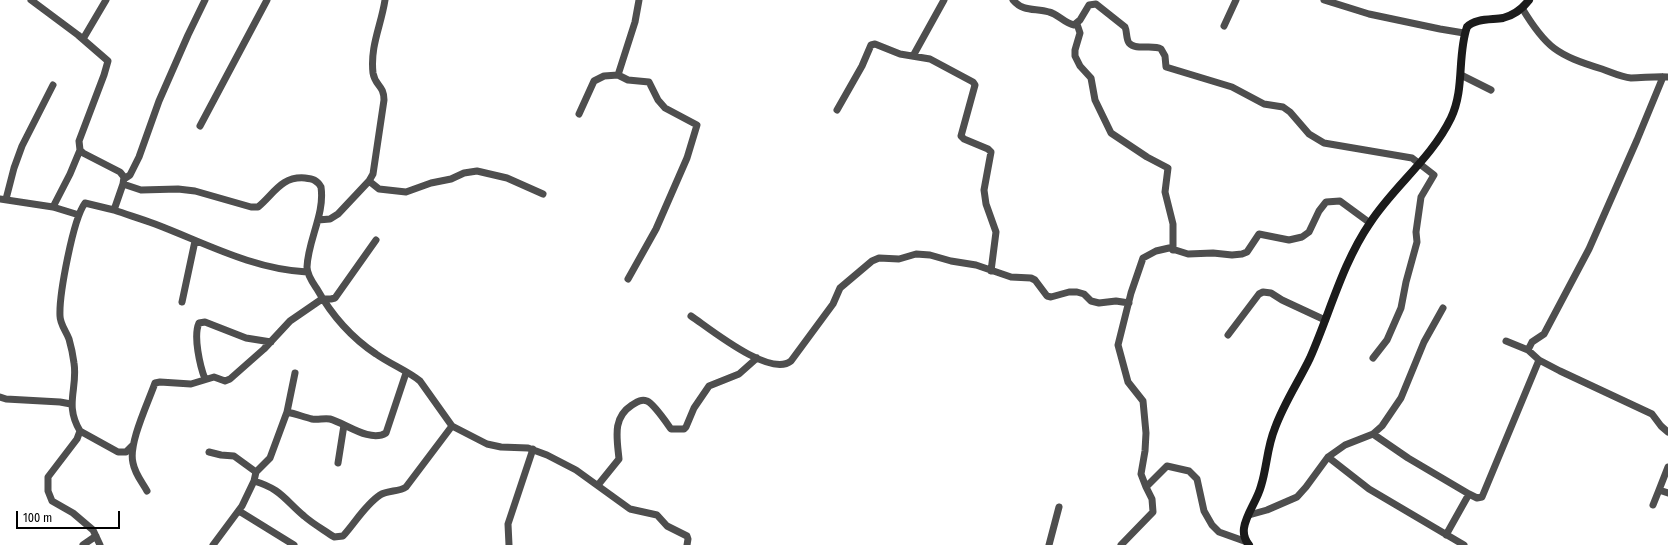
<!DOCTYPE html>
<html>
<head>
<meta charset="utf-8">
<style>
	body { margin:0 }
	#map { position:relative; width:1668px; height:545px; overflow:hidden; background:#fff; font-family:"Fira Sans Condensed",sans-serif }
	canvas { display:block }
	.scale { position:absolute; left:16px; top:511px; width:104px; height:18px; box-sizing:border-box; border:2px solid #000; border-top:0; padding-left:5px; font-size:12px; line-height:14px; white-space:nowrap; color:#000; -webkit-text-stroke:3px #fff; paint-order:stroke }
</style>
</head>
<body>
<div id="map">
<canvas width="1668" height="545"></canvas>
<div class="scale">100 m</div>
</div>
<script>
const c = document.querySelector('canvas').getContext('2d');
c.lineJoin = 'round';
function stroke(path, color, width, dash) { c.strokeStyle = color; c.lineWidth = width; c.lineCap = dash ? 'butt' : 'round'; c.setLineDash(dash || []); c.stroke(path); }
stroke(new Path2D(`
	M31 0 78 35 108 61 104 75 79 141 80 150 83 153 120 172 124 177 123 184 141 190 178 189 195 191 251 207H258C274 194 281 176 305 178 313 179 317 180 321 187 325 214 308 240 307 267 307 275 313 283 317 289 331 314 352 338 376 354 390 364 408 371 420 381L452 426 487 444 501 447 528 448 547 455 576 470 630 509 657 515 667 526 687 536 688 539 687 545
	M1013 0C1023 12 1035 8 1049 12 1058 14 1064 23 1074 25L1080 20 1089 5 1096 4 1125 27C1127 31 1126 39 1129 43 1136 51 1152 44 1161 49L1165 56 1166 67 1232 87 1264 104 1283 107 1290 112 1309 134 1324 143 1412 158 1434 175 1421 197 1416 232 1417 242 1406 282 1401 308 1387 340 1373 358
	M1324 0 1369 14 1440 29 1464 33
	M1522 8C1546 48 1557 55 1602 69 1611 72 1621 77 1631 78 1643 78 1656 76 1668 77
	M1077 24 1080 33 1075 50V56L1080 66 1091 78 1095 100 1111 133 1147 157 1168 168 1165 192 1173 224V250
	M1224 26 1236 0
	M83 39 106 0
	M913 56 944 0
	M618 75 628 80 649 82 658 100 665 108 697 125 687 158 656 229 628 279
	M1461 75 1491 90
	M837 110 862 66 871 45 875 44 900 54 930 59 973 82 975 85 961 136 964 139 988 149 991 152 984 190 986 204 996 232 991 271
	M579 114 594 81 604 76 618 75 635 22 639 0
	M200 126 267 0
	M124 179 130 175 139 157 159 101 188 35 205 0
	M369 181 379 189 406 192 431 183 451 179 464 173 477 171 507 178 543 194
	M0 199 53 207 79 215
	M6 199 14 168 22 146 53 85
	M53 207 70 174 80 150
	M114 210C128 215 142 219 155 224 205 243 252 269 307 272
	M318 220 330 219 338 214 369 181 373 174 384 100C384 85 375 86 373 73 370 46 381 26 385 0
	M182 302 195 241
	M691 316C709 328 770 378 791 361L833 304 840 288 872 261 879 258 899 259 916 254 930 255 951 261 976 265 1011 277 1031 278 1035 280 1047 296 1051 297 1069 292H1077L1084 294 1091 301 1099 303 1116 301 1129 303
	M1228 335 1259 294 1263 292 1271 293 1282 300 1325 320
	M1506 341 1528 350 1532 342 1544 334 1589 249 1637 140 1663 77
	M1528 350 1539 360 1560 371 1652 414 1661 426 1668 432
	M205 379C200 366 193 336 199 323L205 322 246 338 271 342
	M0 397 6 399 60 402 71 404
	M287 412 295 373
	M80 431 118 452H126L132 446
	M1373 434 1408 458 1469 494 1477 498 1482 497 1539 360
	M209 452 221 455 234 456 256 472
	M1328 457 1369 489 1464 545
	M338 463 344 425
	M1668 467 1659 490 1668 493
	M254 481C281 489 284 499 304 516 313 524 324 530 334 537L343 536C355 523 365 505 380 495 388 490 399 492 406 487L452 426
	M598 485 619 459C617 438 612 418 632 405 637 402 641 399 647 401 654 404 666 422 671 429H684L686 427 694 408 709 386 739 374 757 358
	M1146 487 1141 474 1145 451 1146 433 1143 401 1128 382 1118 345 1131 293 1143 258 1156 251 1169 248 1188 254 1213 253 1232 255 1242 254 1247 252 1259 234 1289 240 1302 237 1309 232 1319 211 1326 202 1340 201 1370 223
	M147 491C142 482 135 474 133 463 128 444 148 403 155 383L160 382 191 384 214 377 225 381 230 379 264 349 290 321 322 299H331L335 298 376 240
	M1653 505 1659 490
	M239 511 294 545
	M1249 515 1267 510 1297 497 1306 487 1328 457 1345 445 1373 434 1382 426 1401 398 1424 342 1443 308
	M1446 535 1469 494
	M83 545 96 536
	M100 545 93 530 73 513 52 501 48 491V477L77 439 80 431C64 404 78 389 74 363 73 355 71 346 69 339 66 331 60 324 60 316 59 295 73 219 85 203L114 210 123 184
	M213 545 242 506 254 481 256 472 270 458 287 412C296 414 304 417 312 419 318 420 324 418 330 419 345 423 370 443 386 433L406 373
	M509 545 508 524 533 449
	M1049 545 1059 507
	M1121 545 1153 512 1152 499 1146 487 1167 466 1189 471 1197 479 1204 511 1212 525 1219 532 1247 542`), '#4e4e4e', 7);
stroke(new Path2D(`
	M1249 545C1245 540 1243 535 1244 528 1246 514 1257 501 1261 486 1267 467 1267 447 1275 428 1284 403 1299 381 1310 358 1330 313 1342 264 1370 223 1394 186 1431 159 1451 118 1465 89 1457 55 1467 27 1475 18 1493 20 1503 18 1514 15 1523 8 1529 0`), '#1b1b1b', 8);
</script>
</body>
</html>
